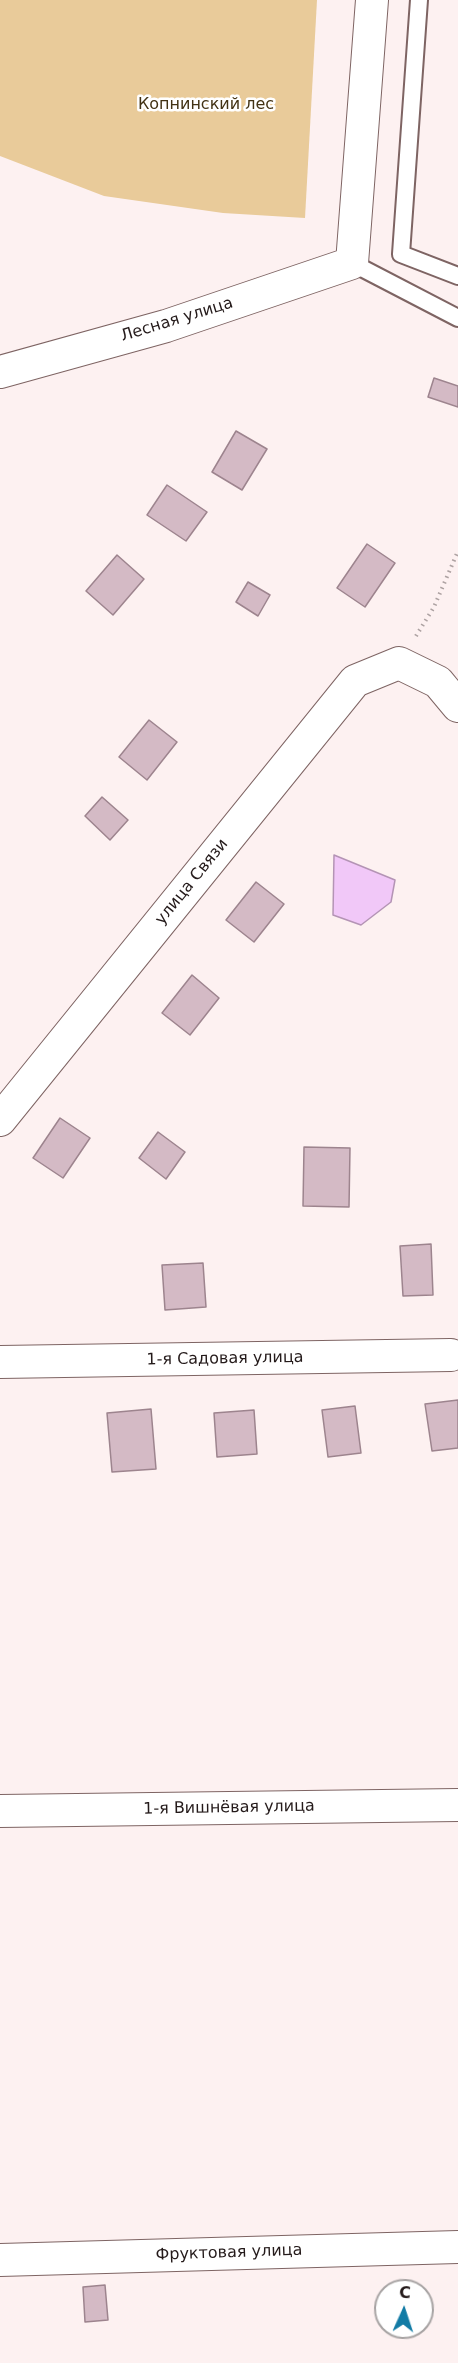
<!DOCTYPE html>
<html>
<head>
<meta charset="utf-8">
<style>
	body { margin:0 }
	#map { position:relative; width:458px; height:2363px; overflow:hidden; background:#fdf1f1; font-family:"DejaVu Sans",sans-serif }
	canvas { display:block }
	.north { position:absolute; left:374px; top:2279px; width:60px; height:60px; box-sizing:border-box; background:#fff; border:2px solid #a7a3a3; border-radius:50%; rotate:3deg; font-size:16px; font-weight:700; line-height:24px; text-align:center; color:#241a1a }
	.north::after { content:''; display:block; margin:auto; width:21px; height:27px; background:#127ba5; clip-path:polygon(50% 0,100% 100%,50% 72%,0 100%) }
</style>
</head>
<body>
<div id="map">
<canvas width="458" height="2363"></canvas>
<div class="north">С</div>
</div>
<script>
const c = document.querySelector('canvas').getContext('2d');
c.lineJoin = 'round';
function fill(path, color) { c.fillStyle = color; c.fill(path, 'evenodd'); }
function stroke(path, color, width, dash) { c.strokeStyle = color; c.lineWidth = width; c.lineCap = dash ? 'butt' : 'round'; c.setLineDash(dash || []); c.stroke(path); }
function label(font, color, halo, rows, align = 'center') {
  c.font = font + ' "DejaVu Sans",sans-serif'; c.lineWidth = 5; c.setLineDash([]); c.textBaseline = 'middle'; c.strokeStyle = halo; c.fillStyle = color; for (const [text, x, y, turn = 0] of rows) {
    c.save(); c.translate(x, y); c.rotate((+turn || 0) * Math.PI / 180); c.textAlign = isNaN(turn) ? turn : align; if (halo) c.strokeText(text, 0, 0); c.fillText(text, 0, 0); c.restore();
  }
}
fill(new Path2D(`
	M0 0H317L305 218 223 213 104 196 0 156Z`), '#e9cb9a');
const water = new Path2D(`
	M334 855 395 880 391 902 361 925 333 915Z`);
fill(water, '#f1c8f8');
stroke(water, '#b494b5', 1.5);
const building = new Path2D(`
	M434 378 458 386V407L428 397Z
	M236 431 267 449 242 490 212 472Z
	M167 485 207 512 186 541 147 515Z
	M367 544 395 563 365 607 337 588Z
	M117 555 144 579 113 615 86 591Z
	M248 582 270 595 258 616 236 602Z
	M149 720 177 742 147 780 119 757Z
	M102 797 128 820 110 840 85 816Z
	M256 882 284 904 254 942 226 920Z
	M192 975 219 998 190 1035 162 1013Z
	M60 1118 90 1138 63 1178 33 1158Z
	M158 1132 185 1152 166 1179 139 1158Z
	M304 1147 350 1148 349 1207 303 1206Z
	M431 1244 433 1295 403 1296 400 1246Z
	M203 1263 206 1307 165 1310 162 1265Z
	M458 1400V1448L432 1451 425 1404Z
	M355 1406 361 1453 328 1457 322 1410Z
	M151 1409 156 1469 112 1472 107 1413Z
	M254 1410 257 1454 217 1457 214 1413Z
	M105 2285 108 2320 85 2322 83 2287Z`);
fill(building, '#d4bac5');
stroke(building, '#9d848e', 1.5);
const service = new Path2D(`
	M419 0 401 254 458 276
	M352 263 458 318`);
const minor = new Path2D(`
	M0 372 166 326 352 263 372 0
	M0 1120 355 681 399 663 438 682 458 706
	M0 1362 451 1355
	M0 1811 458 1805
	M0 2260 458 2247`);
stroke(service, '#7e6463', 20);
stroke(minor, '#7e6463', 34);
stroke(new Path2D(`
	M416 636 434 607 458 551`), '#ada2a2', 4, [1.5, 4.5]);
stroke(service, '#fff', 16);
stroke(minor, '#fff', 32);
label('16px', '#423214', '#fff', [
	["Копнинский лес",206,105]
]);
label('16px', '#241a1a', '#fff', [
	["Лесная улица",177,320,-17],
	["улица Связи",192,882,-51],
	["1-я Садовая улица",225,1359,-1],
	["1-я Вишнёвая улица",229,1808,-1],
	["Фруктовая улица",229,2253,-2]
]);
</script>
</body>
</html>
